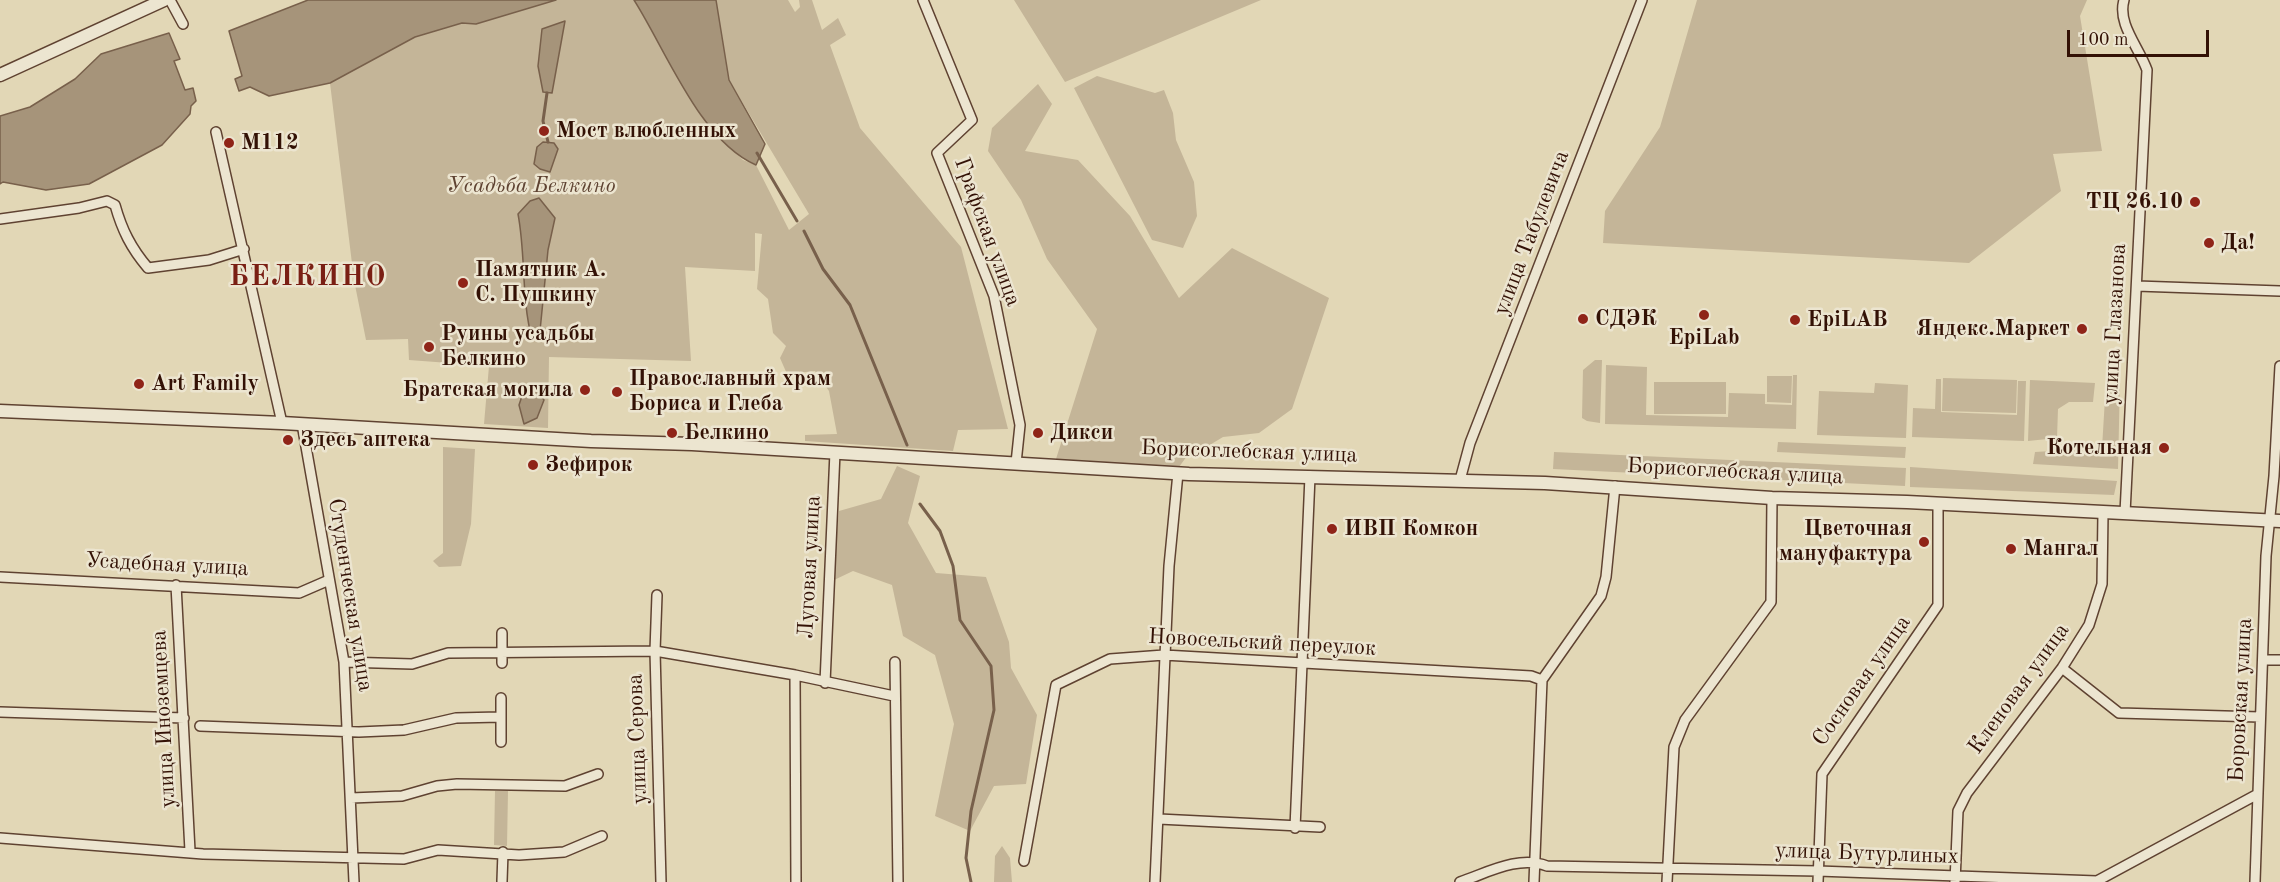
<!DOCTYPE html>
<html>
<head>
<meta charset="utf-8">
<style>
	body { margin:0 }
	#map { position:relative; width:2280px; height:882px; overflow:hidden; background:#e2d7b6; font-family:"Old Standard TT",serif }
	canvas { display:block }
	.scale { position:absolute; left:2067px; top:30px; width:142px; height:27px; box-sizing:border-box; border:3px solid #331105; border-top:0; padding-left:8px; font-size:18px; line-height:21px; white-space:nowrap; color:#331105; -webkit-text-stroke:4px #ece5d0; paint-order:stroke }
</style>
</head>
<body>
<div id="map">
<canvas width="2280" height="882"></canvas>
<div class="scale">100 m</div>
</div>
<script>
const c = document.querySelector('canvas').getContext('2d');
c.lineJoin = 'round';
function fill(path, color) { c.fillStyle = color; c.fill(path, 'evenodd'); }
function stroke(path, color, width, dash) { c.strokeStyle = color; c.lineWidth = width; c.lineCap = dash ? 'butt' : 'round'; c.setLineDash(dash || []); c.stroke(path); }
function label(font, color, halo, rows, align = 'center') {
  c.font = font + ' "Old Standard TT",serif'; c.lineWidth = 5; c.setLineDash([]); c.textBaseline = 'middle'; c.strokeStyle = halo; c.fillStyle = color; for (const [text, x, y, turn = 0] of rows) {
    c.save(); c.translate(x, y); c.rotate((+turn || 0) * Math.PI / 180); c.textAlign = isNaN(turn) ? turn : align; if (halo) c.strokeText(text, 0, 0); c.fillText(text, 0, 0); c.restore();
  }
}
fill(new Path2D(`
	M556 0H634L696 107 721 138 743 160 756 165 789 230 809 214 729 80 716 0H788L795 12 800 7 799 0H812L822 30 838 18 846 35 830 45 860 128 961 247 1008 429 958 430 953 451 805 441V435L837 434 829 391 815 371 787 374 780 358 786 346 773 333 768 299 757 289 762 234 755 233V271L685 267 691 361 549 357 548 428 484 424 489 366 409 360 408 339 366 340 354 280 330 83 415 37 462 23 476 24Z
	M1014 0H1261L1065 82Z
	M1697 0H2087L2080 16 2102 151 2053 154 2061 191 1969 263 1603 243 1605 211 1660 127Z
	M1097 76 1155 93 1164 90 1173 113 1176 140 1194 182 1197 216 1183 248 1152 240 1074 88Z
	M1038 84 1052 104 1025 151 1078 160 1130 216 1179 298 1232 248 1329 298 1292 409 1259 433 1223 437 1208 446 1210 454 1187 456 1179 467 1075 462 1056 459 1097 329 1047 259 1021 200 988 151 992 128Z
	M1595 360H1602L1600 423 1587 421 1582 418 1583 370Z
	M1606 365 1647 367 1646 415 1728 417 1729 393 1765 394V404L1792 405 1793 375H1797L1796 429 1605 424Z
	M1767 376H1792L1791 403 1767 402Z
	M1943 378 2017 380 2016 413 1942 411Z
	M2112 378 2120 379 2118 469 2033 464 2035 452 2102 448 2106 382Z
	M1936 379H1941V412L2017 415 2018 381H2026L2024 441 1912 437 1913 408 1935 409Z
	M2030 380 2095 383 2093 402H2069L2058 409 2057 438 2028 441Z
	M1654 382H1726V414H1654Z
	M1875 383 1908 385 1906 438 1817 435 1819 391 1874 393Z
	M1778 442 1906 447 1905 458 1777 452Z
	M443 447 475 449 471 524 461 566 439 567 433 561 443 553Z
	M1554 452 1906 468 1905 486 1553 469Z
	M897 466 920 476 908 523 936 573 986 577 1009 642 1011 668 1037 715 1026 784 994 786 970 831 935 816 954 724 935 655 903 636 892 585 853 571 832 581 839 511 881 499Z
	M1910 467 2117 481 2114 495 1910 487Z
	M495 791H508L507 846 494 845Z
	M1002 846 1010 858 1012 882H994L995 856Z`), '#c4b598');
const water = new Path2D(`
	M308 0H556L476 24 462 23 415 37 330 83 269 96 250 87 239 91 235 79 242 76 229 31Z
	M634 0H716L729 80 765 144 756 165C700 141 666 50 634 0Z
	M565 21 552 93 543 92 538 66 542 29Z
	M169 33 180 59 174 61 185 90 193 88 196 101 191 106 190 114 162 145 89 184 46 190 3 182 0 184V116L30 107 75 79 101 54Z
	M543 142 554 143 558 149 550 172 540 169 534 164 537 147Z
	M539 198 555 218 548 250 539 341 532 339C521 298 526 256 518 214L530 201Z
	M536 389 544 400 537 418 524 424 519 405 524 390Z`);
fill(water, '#a6947a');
stroke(water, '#78604b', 1.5);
stroke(new Path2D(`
	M547 93 543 121 548 142
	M757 153 797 221
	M804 231 823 269 850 305 907 445
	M920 504 940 531 953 566 960 620 991 666 994 710 971 811 966 858 971 882`), '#78604b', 3);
const minor = new Path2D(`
	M170 0 183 24
	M923 0 972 120 937 153 994 296 1020 425 1016 463
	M2124 0C2117 24 2139 47 2147 70L2125 513
	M216 132 282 423
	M0 219 79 208 107 201 115 205C122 230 131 248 148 268L209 260 244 249
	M2137 286 2280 291
	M302 424 344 662 354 882
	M1460 480 1470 443 1642 0
	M0 577 299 593 329 580
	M176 585 190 851
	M657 595 655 651 661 882
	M2264 660H2280
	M344 662 412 664 448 653 655 651 795 675 894 696
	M895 662 898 882
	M502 663V633
	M2062 668 2119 713 2260 717
	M795 675 796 882
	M825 683 835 452
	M501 698V742
	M0 712 184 718
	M200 726 359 732 404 730 456 718 500 717
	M351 798 402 796 437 786 457 784 565 786 598 774
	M1159 819 1320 827
	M1295 828 1310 476
	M0 838 203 854 404 859 438 850 519 855 564 852 602 836
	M1024 861 1056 685 1110 659 1164 655 1531 676 1542 680
	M502 881 503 852
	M1155 882 1169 566 1178 473
	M1460 882C1487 873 1518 855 1547 866L1818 871 2097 881 2256 795
	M1534 882 1542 680 1601 596 1606 577 1615 486
	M1667 882 1674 747 1685 720 1771 602 1772 498
	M1818 882 1822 774 1938 605V503
	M1955 882 1958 811 1967 793 2062 668 2089 625 2102 584 2103 513
	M2255 882 2266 556 2274 476 2280 366`);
const tertiary = new Path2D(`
	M0 75 164 0
	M0 411 282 423 591 441 692 444 1189 474 1545 483 1772 498 1907 502 2280 521`);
stroke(minor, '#5f4231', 12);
stroke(tertiary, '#5f4231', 15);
stroke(minor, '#ece5d0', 9);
stroke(tertiary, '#ece5d0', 12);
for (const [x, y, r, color] of [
	[544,131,6,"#8f2418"],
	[229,143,6,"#8f2418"],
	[2195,202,6,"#8f2418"],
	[2209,243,6,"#8f2418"],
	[463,283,6,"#8f2418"],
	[1704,315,6,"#8f2418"],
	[1583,319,6,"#8f2418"],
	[1795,320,6,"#8f2418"],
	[2082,329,6,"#8f2418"],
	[429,347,6,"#8f2418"],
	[139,384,6,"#8f2418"],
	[585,390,6,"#8f2418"],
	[617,392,6,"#8f2418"],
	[672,433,6,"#8f2418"],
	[1038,433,6,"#8f2418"],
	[288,440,6,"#8f2418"],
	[2164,448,6,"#8f2418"],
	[533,465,6,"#8f2418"],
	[1332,529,6,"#8f2418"],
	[1924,542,6,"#8f2418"],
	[2011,549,6,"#8f2418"]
]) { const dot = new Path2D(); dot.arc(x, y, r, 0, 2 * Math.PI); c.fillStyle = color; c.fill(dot); stroke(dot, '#ece5d0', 2); }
label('bold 22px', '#331105', '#ece5d0', [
	["Мост влюбленных",556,131],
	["М112",241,143],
	["ТЦ 26.10",2183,202,"right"],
	["Да!",2221,243],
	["Памятник А.",475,270],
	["С. Пушкину",475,295],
	["СДЭК",1595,319],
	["EpiLAB",1807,320],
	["Яндекс.Маркет",2070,329,"right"],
	["Руины усадьбы",441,334],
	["Белкино",441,359],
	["EpiLab",1704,338,"center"],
	["Православный храм",629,379],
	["Бориса и Глеба",629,404],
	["Art Family",151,384],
	["Братская могила",573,390,"right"],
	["Белкино",684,433],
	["Дикси",1050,433],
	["Здесь аптека",300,440],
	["Котельная",2152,448,"right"],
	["Зефирок",545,465],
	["ИВП Комкон",1344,529],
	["Цветочная",1912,529,"right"],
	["мануфактура",1912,554,"right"],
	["Мангал",2023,549]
], 'left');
label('italic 22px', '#5e4231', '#ece5d0', [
	["Усадьба Белкино",531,186]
]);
label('22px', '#331105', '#ece5d0', [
	["Графская улица",987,232,70],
	["улица Табулевича",1532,233,-69],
	["улица Глазанова",2115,324,-87],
	["Борисоглебская улица",1249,452,2],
	["Борисоглебская улица",1735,472,3],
	["Усадебная улица",167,565,3],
	["Луговая улица",810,567,-87],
	["Студенческая улица",350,595,81],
	["Новосельский переулок",1262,643,3],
	["Сосновая улица",1862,681,-55],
	["Кленовая улица",2019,689,-54],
	["Боровская улица",2241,700,-87],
	["улица Иноземцева",164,719,-93],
	["улица Серова",638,739,-92],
	["улица Бутурлиных",1867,854,2]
]);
c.letterSpacing = '1.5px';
label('bold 28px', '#7a1f14', '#ece5d0', [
	["БЕЛКИНО",308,278]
]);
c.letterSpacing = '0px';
</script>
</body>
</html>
